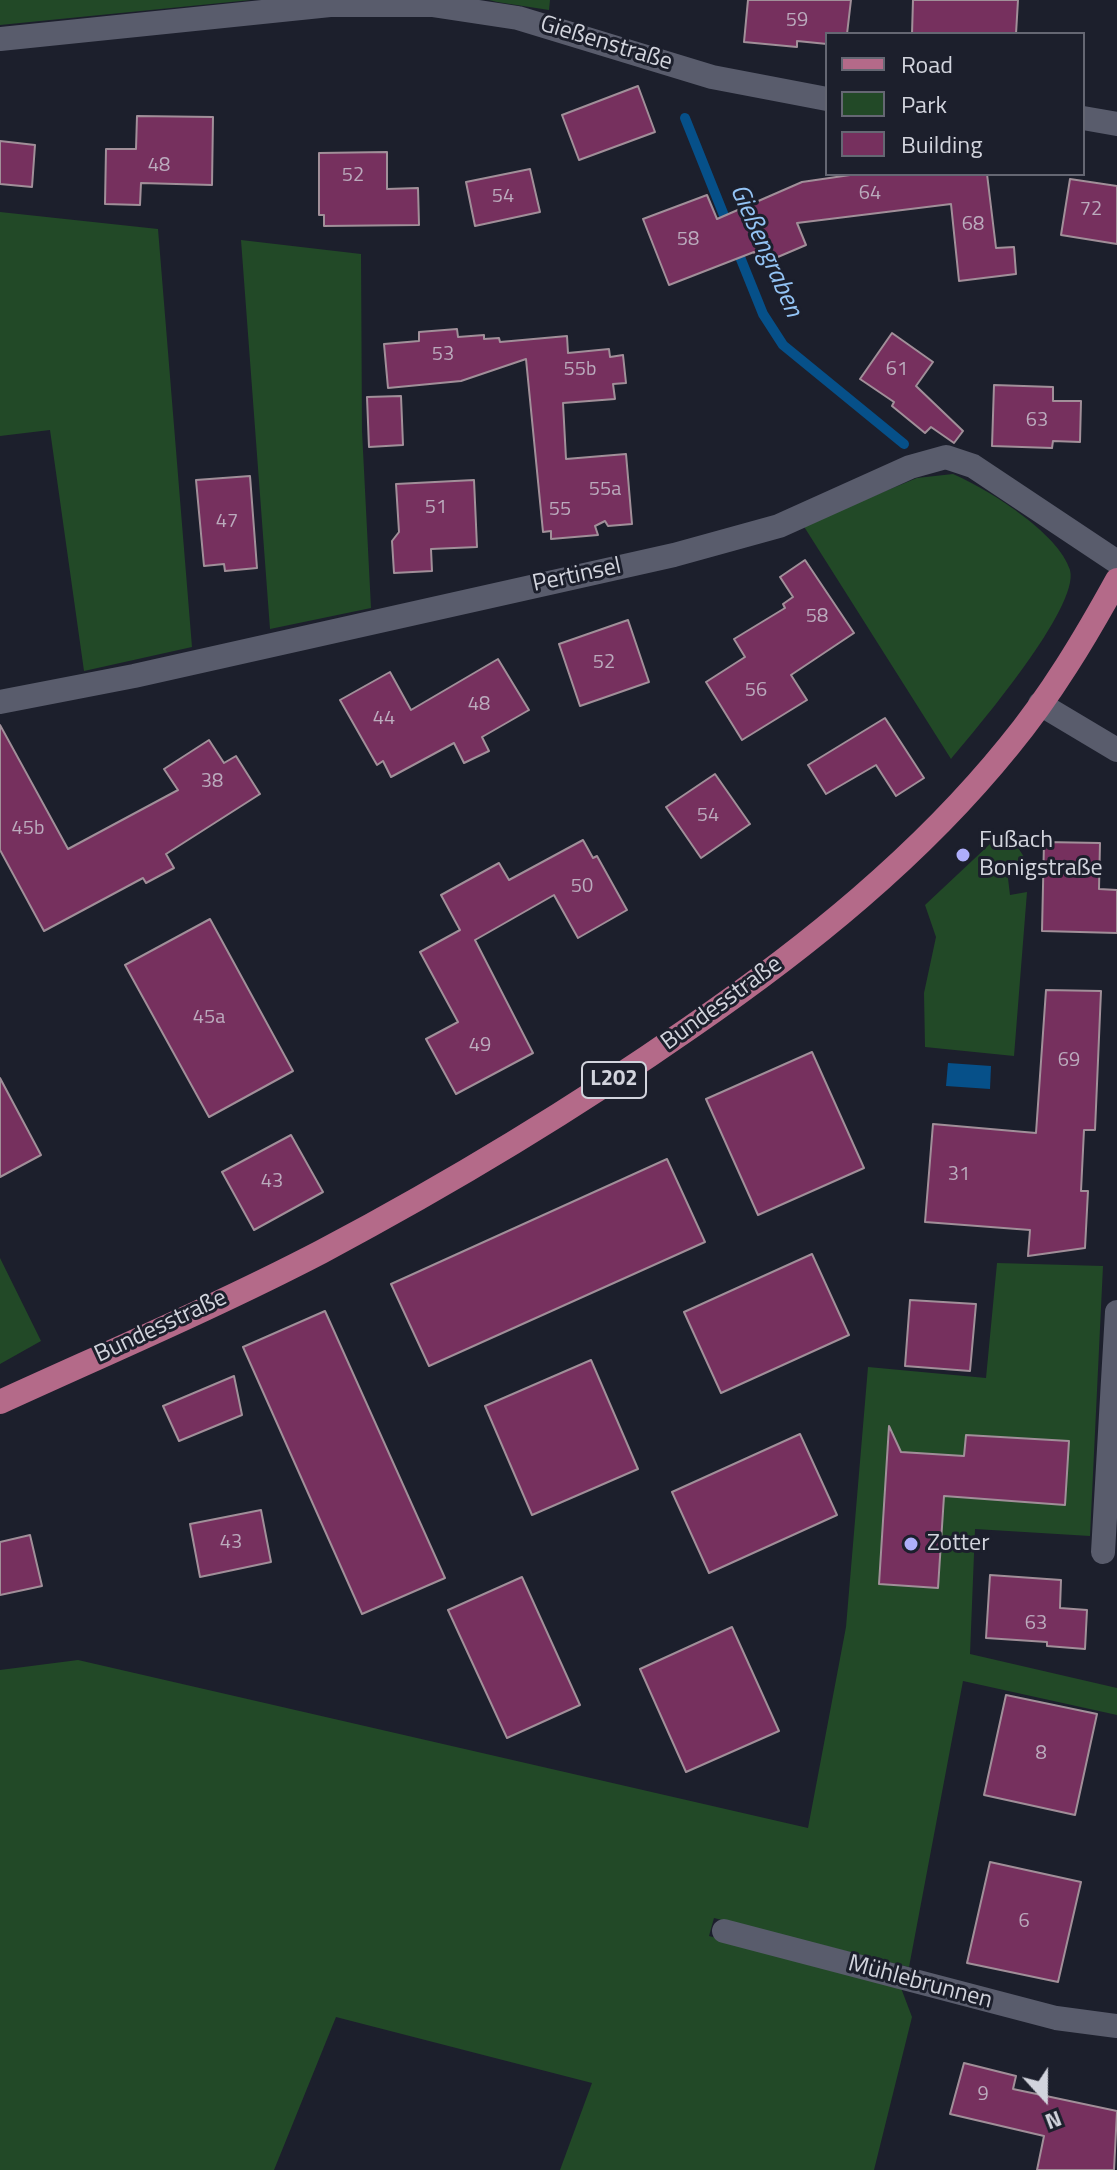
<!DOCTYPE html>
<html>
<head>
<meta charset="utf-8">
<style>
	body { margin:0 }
	#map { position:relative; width:1117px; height:2170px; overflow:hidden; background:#1c1f2c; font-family:"Titillium Web",sans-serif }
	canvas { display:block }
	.legend { position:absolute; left:825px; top:32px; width:260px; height:144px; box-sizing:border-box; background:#1c1f2c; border:2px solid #656773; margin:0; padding:10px 14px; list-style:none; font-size:24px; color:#d2d4dd }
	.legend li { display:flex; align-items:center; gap:16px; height:40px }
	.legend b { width:40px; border:2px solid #656773 }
	.north { position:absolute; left:1005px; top:2058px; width:80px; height:80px; -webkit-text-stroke:6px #1c1f2c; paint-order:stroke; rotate:159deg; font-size:22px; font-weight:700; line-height:32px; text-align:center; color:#d2d4dd }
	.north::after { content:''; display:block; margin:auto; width:28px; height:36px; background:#d2d4dd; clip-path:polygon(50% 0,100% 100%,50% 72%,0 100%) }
</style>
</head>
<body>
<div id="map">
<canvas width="1117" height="2170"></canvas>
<ul class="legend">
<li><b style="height:10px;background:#b46a89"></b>Road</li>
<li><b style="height:22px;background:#224927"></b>Park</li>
<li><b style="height:22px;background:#76305e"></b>Building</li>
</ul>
<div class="north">N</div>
</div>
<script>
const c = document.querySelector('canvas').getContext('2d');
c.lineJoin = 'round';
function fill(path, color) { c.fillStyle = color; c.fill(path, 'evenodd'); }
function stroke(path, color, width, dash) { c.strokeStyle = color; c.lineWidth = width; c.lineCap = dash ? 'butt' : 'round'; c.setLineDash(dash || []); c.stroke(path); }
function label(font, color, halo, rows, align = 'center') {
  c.font = font + ' "Titillium Web",sans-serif'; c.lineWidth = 6; c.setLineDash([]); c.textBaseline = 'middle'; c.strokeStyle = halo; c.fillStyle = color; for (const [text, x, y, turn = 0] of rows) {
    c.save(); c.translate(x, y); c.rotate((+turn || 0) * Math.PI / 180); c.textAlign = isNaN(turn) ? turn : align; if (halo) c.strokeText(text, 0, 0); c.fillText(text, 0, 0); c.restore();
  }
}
fill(new Path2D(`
	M0 0H251L0 25Z
	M489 0H550L549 10 497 2Z
	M0 212 158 229 192 647 84 671 50 430 0 436Z
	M241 240 361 254 362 431 371 608 270 629Z
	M953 474C986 488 1059 533 1070 570 1080 607 977 728 951 759L803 525 917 478Z
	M1006 829 1024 857 1007 870 1010 895 1027 892 1014 1056 925 1047 924 993 936 937 925 905Z
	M0 1258 41 1341 0 1364Z
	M997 1263 1103 1266 1090 1536 975 1529 970 1654 1117 1688V1715L963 1681 909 1967 714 1918 709 1936 901 1988 912 2017 874 2170H560L592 2083 336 2017 274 2170H0V1670L78 1660 808 1828 846 1627 868 1367 986 1378Z`), '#224927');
fill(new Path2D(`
	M948 1063 991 1066 990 1089 946 1086Z`), '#065089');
stroke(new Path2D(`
	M685 118 729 228
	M736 247 763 314 783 345 904 444`), '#065089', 10);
const building = new Path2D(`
	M748 0H851L847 34H827V44L797 41V47L744 42Z
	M913 0H1018L1016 34H912Z
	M638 86 655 132 579 160 562 115Z
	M137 116 213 117 212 185 141 183 140 205 105 204 106 149H136Z
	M0 141 35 145 32 187 0 184Z
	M387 152V189L418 188 419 225 324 226V215H319V153Z
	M530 169 540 212 475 226 466 182Z
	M857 174H987L996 248 1014 247 1016 274 959 281 951 204 797 223 806 245 759 265 754 252 669 285 643 219 707 195 717 219 802 182Z
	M1070 179 1117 186V244L1061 235Z
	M457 329 458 337 484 335V339L499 338 500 342 567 336 568 353 609 349 610 357 623 355 626 383 613 384 615 399 563 403 566 459 626 454 632 524 608 526 605 521 595 526 598 535 551 539V531L543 532 526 359 461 381 388 388 384 344 419 341V332Z
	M892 333 933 362 916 386 963 431 954 443 931 427 925 433 892 406 894 402 860 379Z
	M994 385 1053 387V401H1081L1080 442 1053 441 1052 448 992 446Z
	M401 396 403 445 369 447 367 397Z
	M250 476 257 568 225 571 224 564 204 566 196 480Z
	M474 480 477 547 431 549 432 571 394 573 392 541 399 532 396 484Z
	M805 560 854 633 791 675 807 700 742 740 706 682 745 657 734 639 785 608 783 604 793 597 780 577Z
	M628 620 649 682 580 706 559 644Z
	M498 659 529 710 482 737 489 751 464 763 454 743 391 777 383 761 377 765 340 700 390 672 411 710Z
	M885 718 924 778 896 796 876 765 826 794 808 765Z
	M0 725 68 849 178 790 164 769 209 740 224 763 236 756 260 794 166 854 174 868 146 883 143 878 44 931 0 850Z
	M715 774 750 824 701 858 666 807Z
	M583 840 593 858 597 856 627 910 578 938 554 895 475 940 533 1053 456 1094 426 1039 458 1022 420 952 460 930 441 895 499 863 509 880Z
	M1044 842 1100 843 1099 889 1117 890V933L1042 931Z
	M210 919 293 1071 209 1117 125 965Z
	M1046 990 1101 991 1095 1130H1084L1081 1191H1088L1085 1248 1028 1256 1030 1230 925 1222 933 1124 1036 1133Z
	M812 1052 864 1168 758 1215 706 1099Z
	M0 1078 41 1155 0 1177Z
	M291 1135 323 1192 254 1230 222 1172Z
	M667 1159 705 1242 429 1366 391 1284Z
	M812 1254 849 1335 721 1393 684 1312Z
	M910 1300 976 1304 970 1371 905 1366Z
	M325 1311 445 1578 362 1614 243 1347Z
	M591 1360 638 1469 532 1515 485 1406Z
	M234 1376 242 1415 179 1441 163 1406Z
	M889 1426 901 1452 964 1456 966 1435 1069 1441 1065 1505 944 1496 938 1588 879 1584Z
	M800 1434 837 1515 709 1573 672 1492Z
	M261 1510 271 1562 200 1577 190 1524Z
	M30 1535 42 1586 0 1595V1542Z
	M990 1575 1061 1580 1060 1608 1087 1610 1085 1649 1047 1646V1642L986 1638Z
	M522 1577 580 1705 507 1738 448 1610Z
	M732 1627 779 1731 686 1772 640 1669Z
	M1006 1695 1097 1714 1075 1815 984 1795Z
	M990 1862 1081 1882 1058 1982 967 1963Z
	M964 2063 1016 2076 1013 2089 1117 2111 1114 2170H1037L1044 2136 950 2114Z`);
fill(building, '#76305e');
stroke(building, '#a18f99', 2);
stroke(new Path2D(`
	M0 39 330 5H432L518 18 712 77 827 99
	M1083 118 1117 124
	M0 702 134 676 674 555 779 526 910 467 946 457 973 466 1117 562
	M1040 704 1117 750
	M1103 1552 1117 1312
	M724 1931 1056 2018 1117 2026`), '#595c6c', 24);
stroke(new Path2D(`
	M0 1402C107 1353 217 1306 321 1252 449 1184 572 1110 691 1027 807 947 920 856 1009 746 1051 695 1085 638 1117 580`), '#b46a89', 24);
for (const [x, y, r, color] of [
	[963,855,8,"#aeaefa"],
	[911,1544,8,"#aeaefa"]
]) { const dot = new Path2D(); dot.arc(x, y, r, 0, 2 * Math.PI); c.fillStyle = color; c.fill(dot); stroke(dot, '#1c1f2c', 3); }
label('20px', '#bbabbd', null, [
	["59",797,21],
	["48",159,166],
	["52",353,176],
	["64",870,194],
	["54",503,197],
	["72",1091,210],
	["68",973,225],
	["58",688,240],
	["53",443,355],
	["55b",580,370],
	["61",897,370],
	["63",1037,421],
	["55a",605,490],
	["51",436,508],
	["55",560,510],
	["47",227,522],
	["58",817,617],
	["52",604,663],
	["56",756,691],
	["48",479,705],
	["44",384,719],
	["38",212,782],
	["54",708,816],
	["45b",28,829],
	["50",582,887],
	["45a",209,1018],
	["49",480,1046],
	["69",1069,1061],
	["31",959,1175],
	["43",272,1182],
	["43",231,1543],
	["63",1036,1624],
	["8",1041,1754],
	["6",1024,1922],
	["9",983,2095]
]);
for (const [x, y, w] of [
	[614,1080,64]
]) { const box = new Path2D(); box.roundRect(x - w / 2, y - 18, w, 36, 6); c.fillStyle = '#1c1f2c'; c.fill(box); stroke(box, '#d2d4dd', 2); }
label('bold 22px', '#d2d4dd', null, [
	["L202",614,1080]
]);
label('24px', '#d2d4dd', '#1c1f2c', [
	["Gießenstraße",606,44,17],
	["Pertinsel",577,576,-12],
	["Bundesstraße",722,1004,-36],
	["Bundesstraße",161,1327,-25],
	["Mühlebrunnen",920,1983,15]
]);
label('24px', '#d2d4dd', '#1c1f2c', [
	["Fußach",979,841],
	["Bonigstraße",979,869],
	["Zotter",927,1544]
], 'left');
label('italic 26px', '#94c4f5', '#1c1f2c', [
	["Gießengraben",765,251,66]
]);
</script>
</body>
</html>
